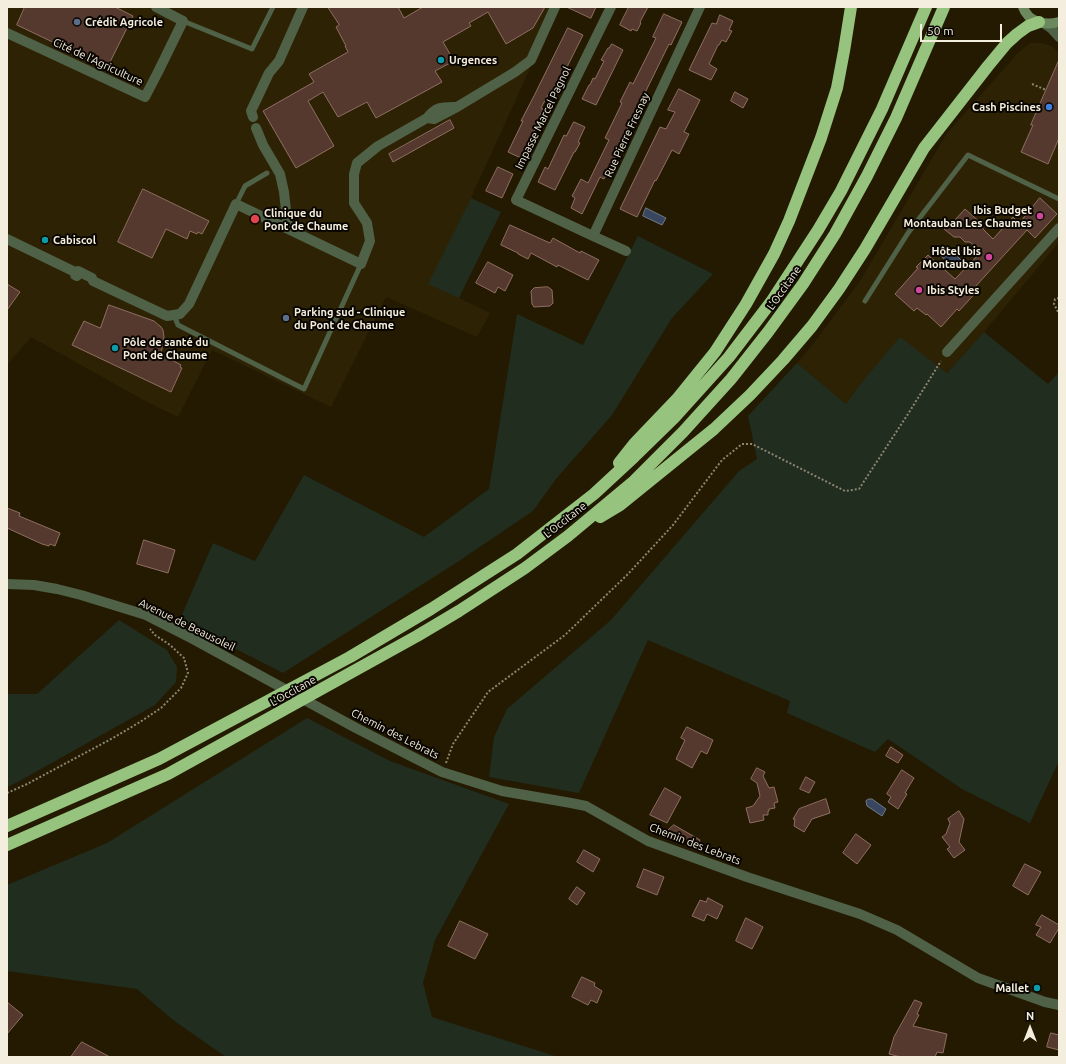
<!DOCTYPE html>
<html>
<head>
<meta charset="utf-8">
<style>
	body { margin:0 }
	#map { position:relative; width:1066px; height:1064px; overflow:hidden; background:#231a01; font-family:Ubuntu,sans-serif }
	canvas { display:block }
	.frame { position:absolute; inset:0; border:8px solid #f4eede; pointer-events:none }
	.north { position:absolute; left:1010px; top:1008px; width:40px; height:40px; -webkit-text-stroke:3px #090601; paint-order:stroke; rotate:0deg; font-size:11px; font-weight:700; line-height:16px; text-align:center; color:#f4eede }
	.north::after { content:''; display:block; margin:auto; width:14px; height:18px; background:#f4eede; clip-path:polygon(50% 0,100% 100%,50% 72%,0 100%) }
	.scale { position:absolute; left:920px; top:24px; width:82px; height:18px; box-sizing:border-box; border:2px solid #f4eede; border-top:0; padding-left:5px; font-size:12px; line-height:14px; white-space:nowrap; color:#f4eede; -webkit-text-stroke:3px #090601; paint-order:stroke }
</style>
</head>
<body>
<div id="map">
<canvas width="1066" height="1064"></canvas>
<div class="frame"></div>
<div class="north">N</div>
<div class="scale">50 m</div>
</div>
<script>
const c = document.querySelector('canvas').getContext('2d');
c.lineJoin = 'round';
function fill(path, color) { c.fillStyle = color; c.fill(path, 'evenodd'); }
function stroke(path, color, width, dash) { c.strokeStyle = color; c.lineWidth = width; c.lineCap = dash ? 'butt' : 'round'; c.setLineDash(dash || []); c.stroke(path); }
function label(font, color, halo, rows, align = 'center') {
  c.font = font + ' Ubuntu,sans-serif'; c.lineWidth = 4; c.setLineDash([]); c.textBaseline = 'middle'; c.strokeStyle = halo; c.fillStyle = color; for (const [text, x, y, turn = 0] of rows) {
    c.save(); c.translate(x, y); c.rotate((+turn || 0) * Math.PI / 180); c.textAlign = isNaN(turn) ? turn : align; if (halo) c.strokeText(text, 0, 0); c.fillText(text, 0, 0); c.restore();
  }
}
fill(new Path2D(`
	M7 7H558L471 198 429 283 490 313 477 337 386 297 331 407 212 350 178 417 147 402 31 337 7 365Z
	M1030 43H1042L1052 46 1059 53V242L984 332 947 373 858 387 846 404 797 363 813 344 860 281 947 133 1019 52Z`), '#2e2204');
fill(new Path2D(`
	M471 198 501 212 459 298 428 284Z
	M638 236 713 274 672 318 612 415 556 479 533 511 459 561 283 673 230 646 178 624 213 543 255 561 304 475 424 537 489 489 517 314 583 345Z
	M984 332 1048 384 1059 372V761L1030 823 962 789 888 739 875 752 787 713 790 701 648 640 579 793 489 777 494 737 507 709 611 620 739 471 757 459 748 416 797 363 846 404 858 387 900 337 947 373Z
	M119 620 167 650 177 667 176 682 155 705 16 783 7 787V694H37Z
	M307 718 390 761 509 804 435 940 423 983 432 1017 558 1057H226L173 1020 137 989 7 971V885L107 843Z`), '#212d1f');
const water = new Path2D(`
	M646 208 666 218 662 225 643 216Z
	M949 248 962 261 955 269 941 256Z
	M869 799H872L886 809 882 816 867 806 866 801Z`);
fill(water, '#38475f');
stroke(water, '#707985', 1);
const building = new Path2D(`
	M25 7H115L133 16 107 68 17 25Z
	M328 7H398L404 18 423 7H545L533 28 506 44 488 12 469 23 471 26 443 42 454 61 435 71 442 82 376 118 367 102 338 117 323 92 308 101 334 146 296 168 263 111 314 82 309 74 348 52 345 46H346L336 27 339 25Z
	M567 7H596L591 18Z
	M629 7H648L640 22 641 23 637 31 632 29 631 31 620 25Z
	M664 14 682 22 671 45 669 44 642 99 643 100 638 111 636 110 627 130 629 131 604 179 600 177 582 214 571 208 575 198 572 196 581 179 588 183 609 140 605 138 622 103 620 102 630 82 633 84 656 38 653 37Z
	M720 15 733 21 729 30 732 31 726 42 722 40 719 45H718L709 64 717 69 711 80 689 70 712 23 716 24Z
	M568 28 583 35 554 93 550 91 541 108 543 109 540 115 543 117 537 128H536L521 158 508 152 523 121H521L534 96Z
	M612 44 623 50 596 105 582 99 589 85H590L593 78 595 79 604 61 601 60 608 48H609Z
	M1059 60V138L1048 164 1021 152 1033 125H1031Z
	M679 89 700 100 684 132 689 134 679 154 672 150 656 181 655 180 637 217 620 209 660 127 666 129 675 112 668 110Z
	M735 92 748 99 743 108 731 101Z
	M450 120 454 128 393 162 389 154Z
	M574 122 585 127 578 142 580 143 575 152H574L555 190 538 182 545 167 548 169 564 135 566 136Z
	M498 167 513 174 502 198 486 191Z
	M143 189 209 221 202 234 198 232 197 234 190 231 187 239 166 229 152 258 118 242Z
	M1040 198 1057 214 1035 238 1027 230 975 287 978 290 959 311 957 309 941 327 927 314 926 315 917 308 914 311 895 294 918 268 916 267 928 255 955 279 981 252 970 242H965L960 237H954L944 229 952 221H954L965 209 982 224 983 229 993 239 1013 217 1019 223Z
	M510 225 550 243 553 238 580 253 581 251 599 260 588 280 558 265 557 267 531 253 528 259 518 254V253L501 245Z
	M488 262 513 275 505 291 498 287 495 293 476 283Z
	M7 284 20 292 7 310Z
	M548 287 552 290 553 303 550 306 534 307 532 304 531 291 534 288Z
	M109 305 154 321 161 327 163 330 164 337 161 354 181 365 180 367 182 368 171 392 72 345 84 321 100 328Z
	M7 508 20 513 19 516 60 533 55 546 50 544 49 546 42 544 7 528Z
	M144 540 175 550 168 573 137 564Z
	M687 727 713 740 707 754 701 751 692 768 676 759 685 740 681 738Z
	M891 747 903 755 898 763 886 756Z
	M757 768 765 772 763 776 769 788 774 787 778 802 774 803 775 808 769 809V811H768V815H763L764 820 750 823 746 808 753 806 760 796 757 783 751 779Z
	M902 770 914 778 905 793 907 794 898 809 888 802 891 797 887 794Z
	M806 777 815 782 809 793 800 789Z
	M665 788 681 797 667 823 650 815Z
	M826 799 830 813 812 819 804 832 794 826 795 819H793L799 809Z
	M959 811 964 819 959 842 965 850 954 858 947 849 950 847 942 837 946 834 950 823 948 819Z
	M674 825 700 840 697 846 680 838 679 840 664 834Z
	M856 834 871 845 857 864 843 853Z
	M584 850 600 859 593 872 577 862Z
	M1025 864 1041 872 1028 895 1013 886Z
	M644 869 664 877 657 895 637 887Z
	M577 887 585 893 577 905 569 899Z
	M708 898 723 906 717 919 707 914 704 921 692 916 700 900 706 902Z
	M1042 915 1059 925V928L1050 943 1036 935 1041 927 1036 925Z
	M746 918 763 927 752 949 736 941Z
	M460 921 488 934 475 959 448 946Z
	M582 977 595 983 594 986 602 991 597 1003 591 1000 588 1005 572 997Z
	M915 1000 922 1003 917 1014 919 1015 913 1026 947 1034 943 1053 937 1052 935 1057H901L889 1054 894 1037Z
	M7 1002 23 1015 7 1034Z
	M1051 1033 1059 1035V1050L1047 1047Z
	M82 1042 110 1057H71Z`);
fill(building, '#56392e');
stroke(building, '#8e6e62', 1);
stroke(new Path2D(`
	M398 7H399
	M1032 84 1046 90
	M1059 298 1055 299 1054 304 1059 314
	M446 763 453 744 488 692 565 635 628 574 673 525 722 460 742 444H752L845 491 859 489 908 414 941 361
	M7 793 27 784 113 738 140 722 161 708 181 688 188 673 184 658 170 645 155 635 150 629`), '#8c8570', 2, [2, 2]);
stroke(new Path2D(`
	M183 21 252 49 273 7
	M236 204 245 186 267 173
	M865 301 908 233 968 155 1059 199
	M174 315 178 325 304 389 361 264`), '#4f6146', 5);
stroke(new Path2D(`
	M611 7 516 200 593 236 700 7
	M1045 24 1051 28 1059 37
	M7 33 145 97 158 72 183 21 156 7
	M253 117 251 111 269 73 279 61 303 7
	M427 118 434 119 457 107 515 72 531 60 555 7
	M256 128 263 145 280 174 284 192 288 229
	M593 236 626 251
	M7 239 75 272V275L77 276
	M75 272 78 271 92 278 93 281 167 316 180 314 189 304 236 204 361 264 370 241 367 223 354 203V174L357 163 378 146 427 118C437 106 442 107 457 107
	M947 352 1059 228
	M7 584 34 585 57 589 81 595 146 615 193 639 356 728 442 772 502 791 571 803 586 806 648 841 747 877 860 914 897 930 978 978 1045 1002 1059 1005`), '#4f6146', 10);
stroke(new Path2D(`
	M1023 7C1028 22 1045 26 1059 22`), '#6c885d', 10);
stroke(new Path2D(`
	M619 463 634 444 677 399 715 352 746 304 774 254 789 221 821 138 837 88 844 51 851 7
	M600 517 620 505 714 429 750 395 783 360 812 326 839 289 865 249 924 148 988 66 1007 43 1017 34 1028 26 1039 22
	M7 826 159 759 350 657 431 609 517 554 594 494 634 457 674 418 729 357 771 302 818 230 841 191 882 109 926 7
	M7 845 168 774 417 636 459 611 525 568 568 536 634 481 683 432 731 379 768 332 803 284 835 234 867 176 896 118 944 7`), '#96c37e', 12);
for (const [x, y, r, color] of [
	[77,22,4,"#5c6f8a"],
	[441,60,4,"#0f9aa8"],
	[1049,107,4,"#3f7fe0"],
	[1040,216,4,"#d1479c"],
	[255,219,5,"#e0444e"],
	[45,240,4,"#0f9aa8"],
	[989,257,4,"#d1479c"],
	[919,290,4,"#d1479c"],
	[286,318,4,"#5c6f8a"],
	[115,348,4,"#0f9aa8"],
	[1037,988,4,"#0f9aa8"]
]) { const dot = new Path2D(); dot.arc(x, y, r, 0, 2 * Math.PI); c.fillStyle = color; c.fill(dot); stroke(dot, '#090601', 1.5); }
label('bold 11px', '#f4eede', '#090601', [
	["Crédit Agricole",85,22],
	["Urgences",449,60],
	["Cash Piscines",1041,107,"right"],
	["Ibis Budget",1032,210,"right"],
	["Montauban Les Chaumes",1032,223,"right"],
	["Clinique du",264,213],
	["Pont de Chaume",264,226],
	["Cabiscol",53,240],
	["Hôtel Ibis",981,251,"right"],
	["Montauban",981,264,"right"],
	["Ibis Styles",927,290],
	["Parking sud - Clinique",294,312],
	["du Pont de Chaume",294,325],
	["Pôle de santé du",123,342],
	["Pont de Chaume",123,355],
	["Mallet",1029,988,"right"]
], 'left');
label('11px', '#f4eede', '#090601', [
	["Cité de l'Agriculture",98,62,25],
	["Impasse Marcel Pagnol",543,118,-64],
	["Rue Pierre Fresnay",627,135,-65],
	["L'Occitane",784,288,-55],
	["L'Occitane",565,520,-38],
	["Avenue de Beausoleil",187,625,26],
	["L'Occitane",293,691,-29],
	["Chemin des Lebrats",395,734,27],
	["Chemin des Lebrats",695,844,21]
]);
</script>
</body>
</html>
